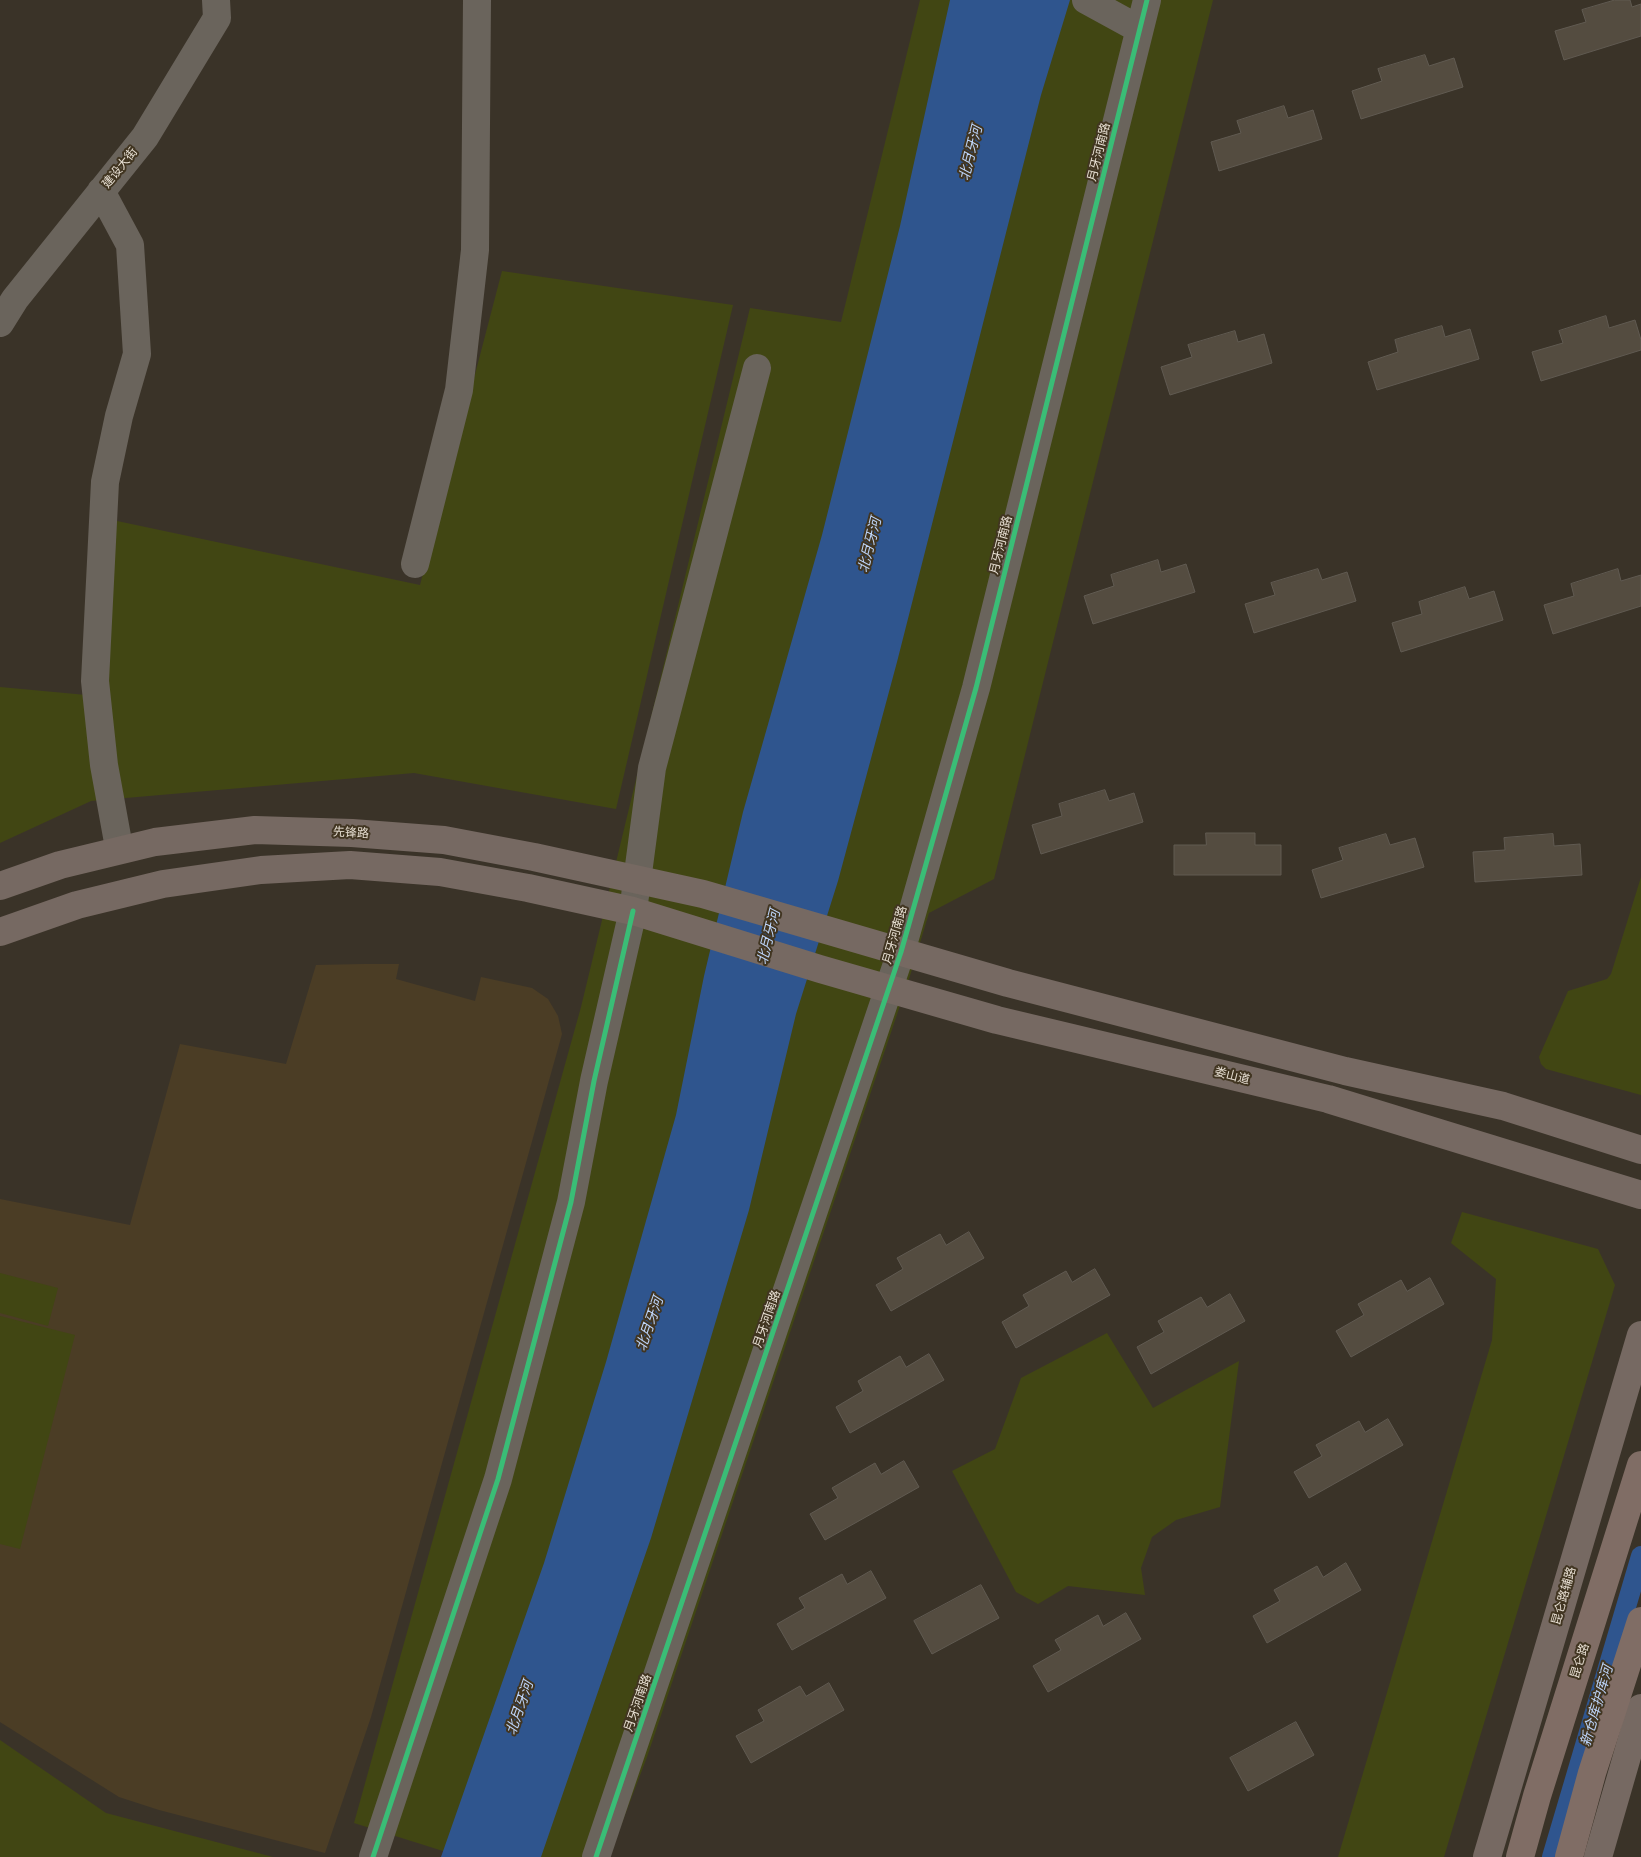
<!DOCTYPE html>
<html>
<head>
<meta charset="utf-8">
<style>
	body { margin:0 }
	canvas { display:block; background:#3a3328 }
</style>
</head>
<body>
<canvas width="1641" height="1857"></canvas>
<script>
const c = document.querySelector('canvas').getContext('2d');
c.lineJoin = 'round';
function fill(path, color) { c.fillStyle = color; c.fill(path, 'evenodd'); }
function stroke(path, color, width, dash) { c.strokeStyle = color; c.lineWidth = width; c.lineCap = dash ? 'butt' : 'round'; c.setLineDash(dash || []); c.stroke(path); }
function label(font, color, halo, rows, align = 'center') {
  c.font = font + ' Montserrat,"Noto Sans SC",sans-serif'; c.lineWidth = 4; c.setLineDash([]); c.textBaseline = 'middle'; c.strokeStyle = halo; c.fillStyle = color; for (const [text, x, y, turn = 0] of rows) {
    c.save(); c.translate(x, y); c.rotate((+turn || 0) * Math.PI / 180); c.textAlign = isNaN(turn) ? turn : align; if (halo) c.strokeText(text, 0, 0); c.fillText(text, 0, 0); c.restore();
  }
}
fill(new Path2D(`
	M364 964H399L396 979 475 1001 481 977 532 988 548 999 558 1016 562 1034 371 1717 325 1853 159 1810 119 1797 0 1722V1199L130 1225 180 1044 286 1064 316 965Z`), '#4b3d25');
fill(new Path2D(`
	M920 0H1213L994 879 929 913 909 979 647 1757 609 1857H462L354 1823 581 1007 750 308 841 322Z
	M502 271 733 305 616 809 414 773 91 801 0 843V687L97 696 117 521 420 585Z
	M1641 877V1095L1546 1069 1541 1064 1539 1057 1568 991 1607 979 1611 974Z
	M1462 1212 1598 1249 1615 1285 1444 1857H1338L1492 1340 1496 1279 1451 1243Z
	M0 1273 58 1288 48 1326 0 1313Z
	M0 1316 75 1335 20 1549 0 1544Z
	M1107 1333 1153 1408 1239 1361 1220 1507 1176 1520 1152 1537 1141 1568 1145 1595 1068 1586 1038 1604 1016 1592 952 1471 995 1449 1021 1378Z
	M0 1740 106 1813 273 1857H0Z`), '#414613');
fill(new Path2D(`
	M950 0H1070L1041 95 897 662 838 881 796 1014 749 1210 651 1538 541 1857H441L544 1563 606 1362 676 1115 704 976 743 812 822 535 900 226Z`), '#2f558e');
stroke(new Path2D(`
	M1552 1857 1641 1556`), '#2f558e', 20);
const building = new Path2D(`
	M1615 0H1630L1632 7 1641 4V36L1564 60 1555 31 1586 22 1582 10Z
	M1425 55 1429 66 1454 58 1463 87 1361 119 1352 91 1382 81 1378 69Z
	M1284 106 1288 118 1313 110 1322 139 1219 171 1211 142 1241 133 1237 121Z
	M1606 316 1609 328 1635 320 1641 340V350L1541 381 1532 352 1563 343 1559 331Z
	M1442 326 1445 337 1470 329 1479 359 1377 390 1368 362 1398 352 1395 340Z
	M1235 331 1238 342 1264 334 1272 363 1170 395 1161 367 1192 357 1188 345Z
	M1158 560 1161 572 1186 564 1195 592 1093 624 1084 596 1114 586 1111 575Z
	M1318 569 1322 580 1347 572 1356 601 1254 633 1245 604 1275 595 1271 583Z
	M1618 569 1621 581 1641 575V606L1553 634 1544 605 1574 596 1571 584Z
	M1465 587 1469 599 1494 591 1503 620 1401 652 1392 623 1422 614 1419 602Z
	M1105 790 1109 801 1134 793 1143 822 1041 854 1032 825 1062 816 1059 804Z
	M1206 833H1255V845H1281V875H1174V845H1206Z
	M1386 834 1390 845 1415 838 1424 867 1321 898 1312 870 1343 860 1339 848Z
	M1553 834 1554 846 1580 844 1582 875 1475 882 1473 852 1505 850 1504 838Z
	M969 1232 984 1258 891 1311 876 1285 903 1269 897 1258 940 1234 946 1245Z
	M1095 1269 1110 1295 1016 1348 1002 1322 1029 1306 1023 1295 1066 1271 1072 1282Z
	M1430 1278 1444 1304 1351 1357 1336 1331 1364 1315 1358 1304 1401 1280 1407 1291Z
	M1230 1294 1245 1321 1151 1374 1137 1347 1164 1332 1158 1321 1201 1297 1207 1307Z
	M929 1354 944 1380 850 1433 836 1407 863 1391 858 1381 900 1356 906 1367Z
	M1388 1419 1403 1445 1309 1498 1294 1472 1322 1456 1316 1445 1359 1421 1365 1432Z
	M904 1461 919 1487 825 1540 810 1514 838 1498 832 1488 875 1463 881 1474Z
	M1346 1563 1361 1590 1267 1643 1253 1616 1280 1601 1274 1590 1317 1566 1323 1577Z
	M871 1571 886 1598 792 1650 777 1624 805 1608 799 1598 842 1574 847 1584Z
	M981 1585 999 1618 932 1654 914 1621Z
	M1126 1613 1141 1639 1048 1692 1033 1666 1061 1650 1055 1640 1098 1615 1103 1626Z
	M829 1683 844 1710 751 1763 736 1736 764 1721 758 1710 800 1686 806 1696Z
	M1296 1722 1314 1755 1248 1791 1230 1758Z`);
fill(building, '#544c40');
stroke(building, '#605a51', 1);
stroke(new Path2D(`
	M1086 0 1139 29
	M101 191 130 245 137 354 119 416 105 482 95 681 104 765 118 842
	M0 323 15 299 145 137 217 18 216 0
	M415 564 459 390 475 250 477 0
	M373 1857 498 1479 571 1202 594 1081 633 911 652 768 757 368
	M596 1857 901 952 976 688 1147 0`), '#6a645c', 28);
stroke(new Path2D(`
	M0 886 60 865 155 842 255 830 352 833 444 840 534 857 703 894 1008 983 1345 1071 1503 1106 1641 1150
	M0 932 77 905 163 884 261 870 350 865 440 872 528 888 633 911 820 969 997 1020 1328 1099 1641 1195
	M1487 1857 1641 1335
	M1598 1857 1641 1708`), '#766962', 28);
stroke(new Path2D(`
	M1520 1857 1537 1796 1641 1465
	M1569 1857 1592 1773 1641 1621`), '#806d65', 28);
stroke(new Path2D(`
	M373 1857 498 1479 571 1202 594 1081 633 911
	M596 1857 901 952 976 688 1147 0`), '#3abd76', 5);
label('12px', '#e8e0d4', '#413521', [
	["月牙河南路",1099,152,-76],
	["建设大街",120,168,-51],
	["月牙河南路",1001,545,-76],
	["先锋路",351,833,3],
	["月牙河南路",895,935,-74],
	["娄山道",1232,1076,14],
	["月牙河南路",767,1319,-71],
	["昆仑路辅路",1564,1596,-74],
	["昆仑路",1580,1661,-73],
	["月牙河南路",638,1703,-71]
]);
label('italic 14px', '#bdd5fa', '#413521', [
	["北月牙河",971,153,-76],
	["北月牙河",870,545,-76],
	["北月牙河",769,937,-76],
	["北月牙河",650,1324,-71],
	["新仓库护库河",1597,1706,-74],
	["北月牙河",520,1708,-71]
]);
</script>
</body>
</html>
